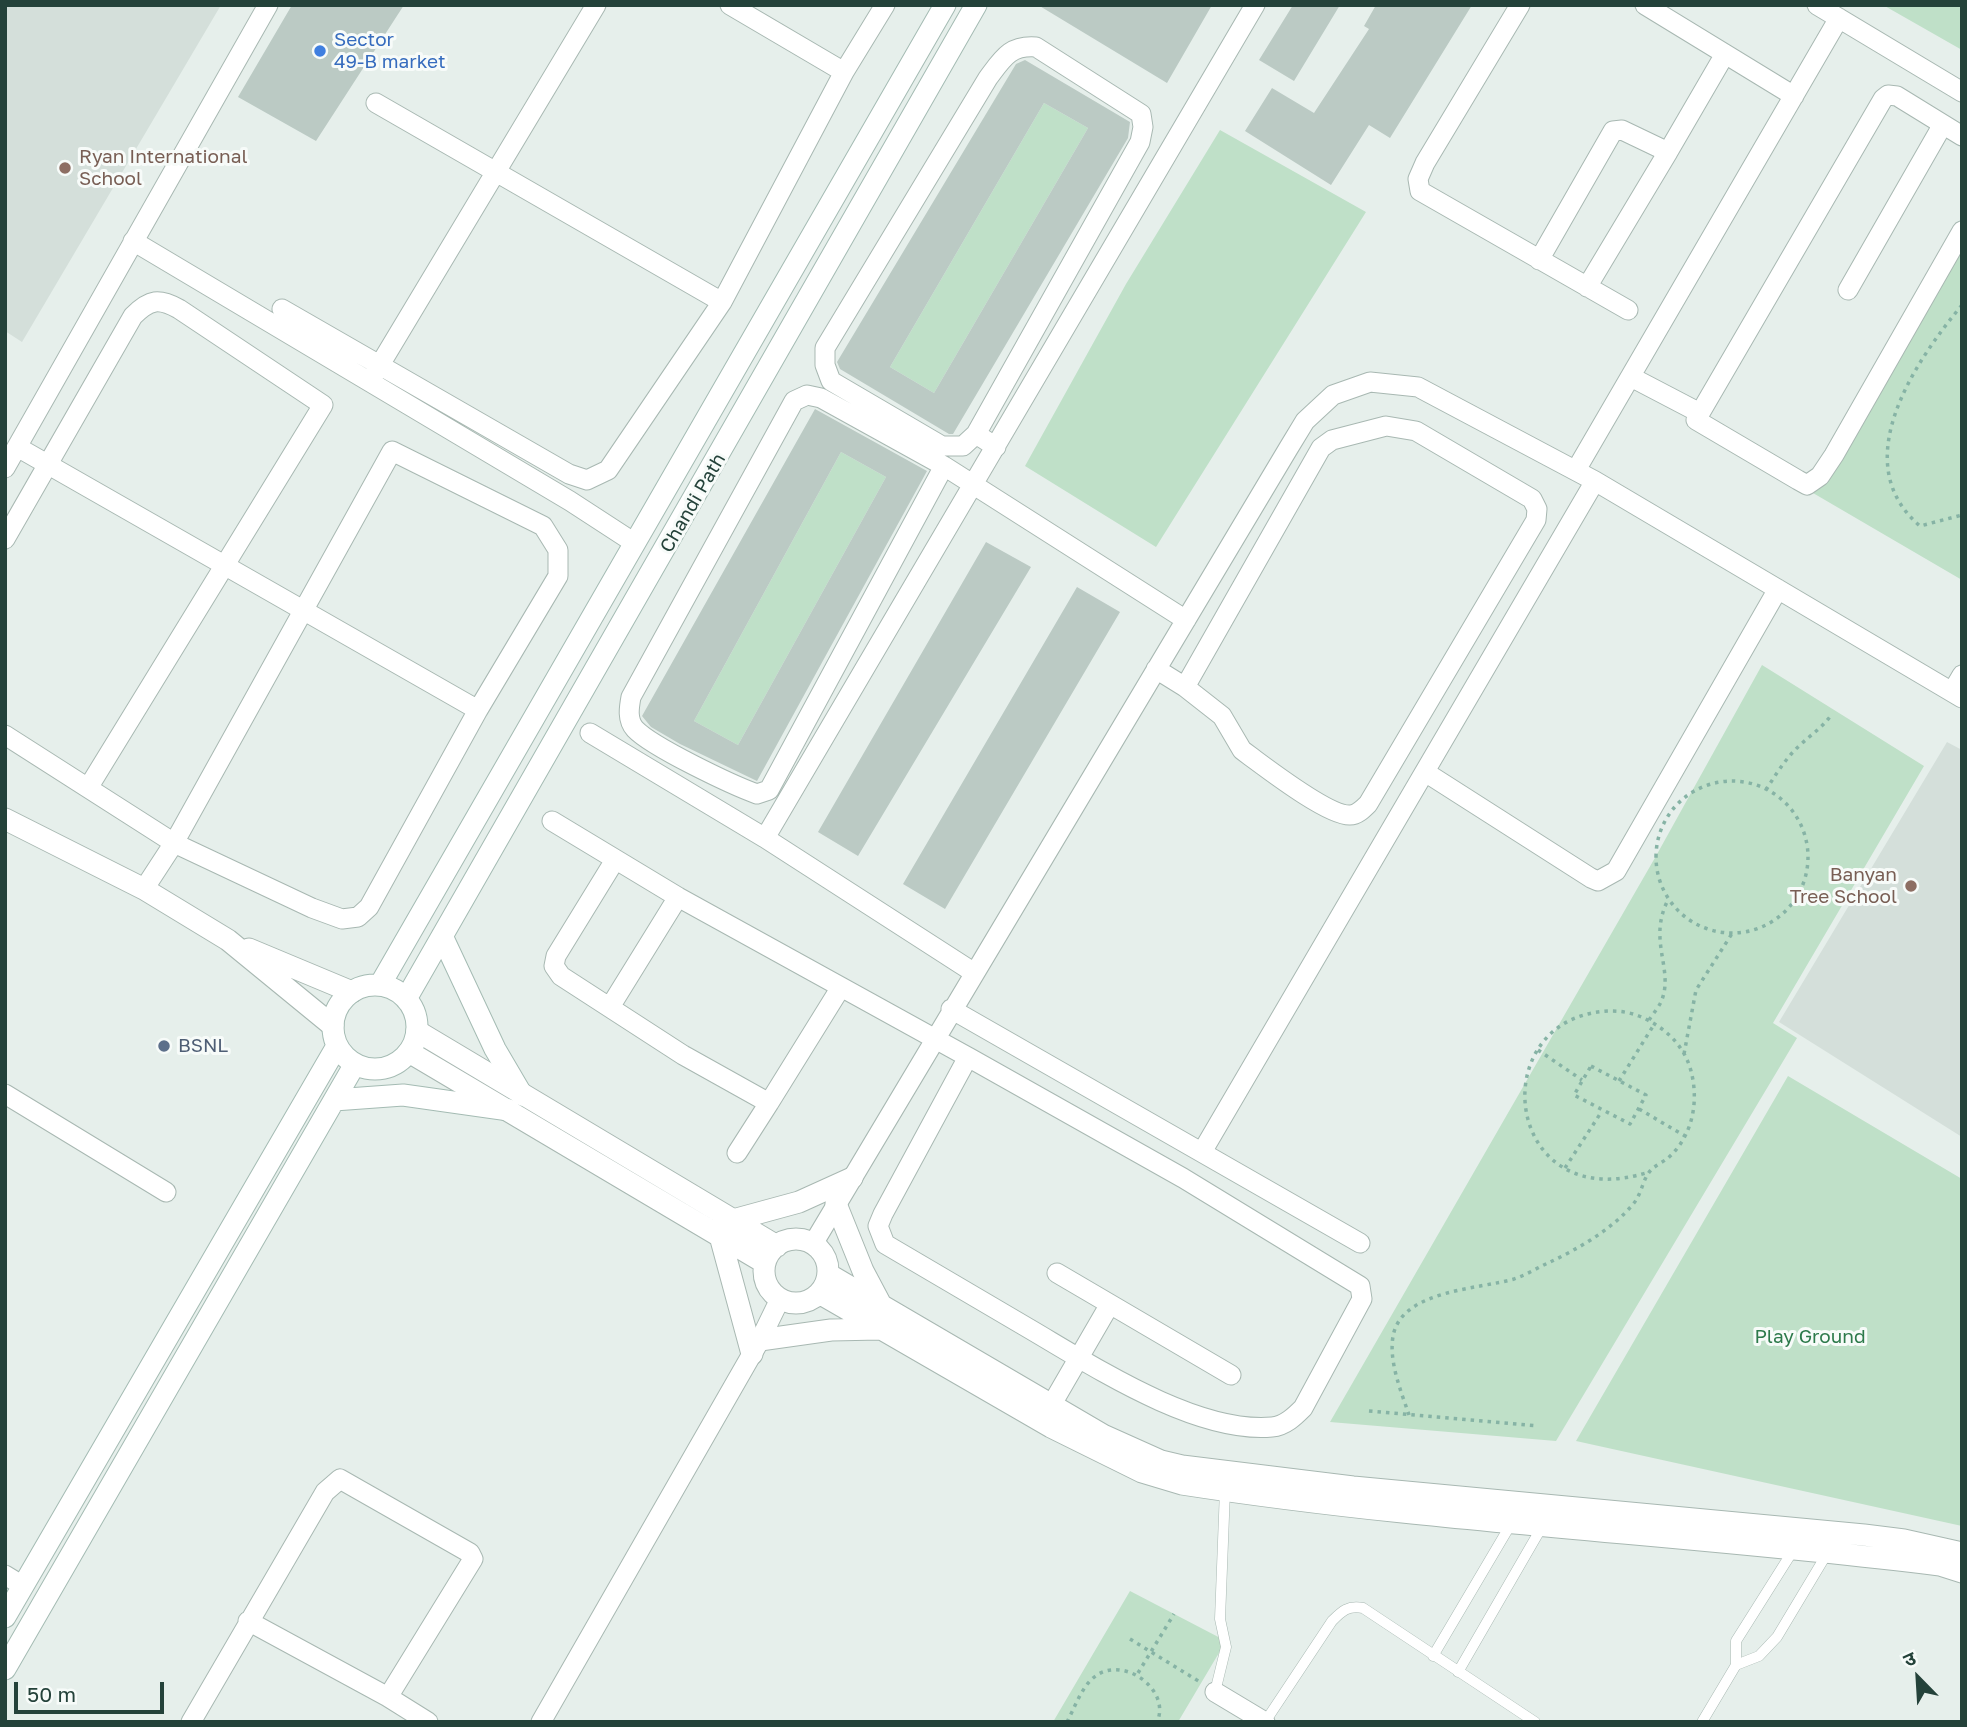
<!DOCTYPE html>
<html>
<head>
<meta charset="utf-8">
<style>
	body { margin:0 }
	#map { position:relative; width:1967px; height:1727px; overflow:hidden; background:#e6efeb; font-family:"Golos Text","Noto Sans Devanagari",sans-serif }
	canvas { display:block }
	.frame { position:absolute; inset:0; border:7px solid #24423a; pointer-events:none }
	.north { position:absolute; left:1883px; top:1643px; width:70px; height:70px; -webkit-text-stroke:5px #f7fbf9; paint-order:stroke; rotate:336deg; font-size:19px; font-weight:700; line-height:28px; text-align:center; color:#24423a }
	.north::after { content:''; display:block; margin:auto; width:24px; height:32px; background:#24423a; clip-path:polygon(50% 0,100% 100%,50% 72%,0 100%) }
	.scale { position:absolute; left:14px; top:1682px; width:150px; height:32px; box-sizing:border-box; border:4px solid #24423a; border-top:0; padding-left:9px; font-size:21px; line-height:24px; white-space:nowrap; color:#24423a; -webkit-text-stroke:5px #f7fbf9; paint-order:stroke }
</style>
</head>
<body>
<div id="map">
<canvas width="1967" height="1727"></canvas>
<div class="frame"></div>
<div class="north">उ</div>
<div class="scale">50 m</div>
</div>
<script>
const c = document.querySelector('canvas').getContext('2d');
c.lineJoin = 'round';
function fill(path, color) { c.fillStyle = color; c.fill(path, 'evenodd'); }
function stroke(path, color, width, dash) { c.strokeStyle = color; c.lineWidth = width; c.lineCap = dash ? 'butt' : 'round'; c.setLineDash(dash || []); c.stroke(path); }
function label(font, color, halo, rows, align = 'center') {
  c.font = font + ' "Golos Text",sans-serif'; c.lineWidth = 6; c.setLineDash([]); c.textBaseline = 'middle'; c.strokeStyle = halo; c.fillStyle = color; for (const [text, x, y, turn = 0] of rows) {
    c.save(); c.translate(x, y); c.rotate((+turn || 0) * Math.PI / 180); c.textAlign = isNaN(turn) ? turn : align; if (halo) c.strokeText(text, 0, 0); c.fillText(text, 0, 0); c.restore();
  }
}
fill(new Path2D(`
	M5 5H221L22 342 5 331Z
	M1947 742 1962 750V1137L1779 1022Z`), '#d4dfda');
fill(new Path2D(`
	M1883 5H1962V50Z
	M1044 103 1088 128 934 393 890 367Z
	M1220 130 1366 212 1156 547 1025 466 1126 284Z
	M1962 244V580L1813 493Z
	M841 452 886 477 738 745 694 721Z
	M1762 665 1924 766 1773 1023 1797 1038 1556 1441 1330 1422 1656 856Z
	M1788 1076 1962 1179V1526L1576 1441Z
	M1130 1591 1226 1641 1178 1722H1053Z`), '#bfe0c8');
fill(new Path2D(`
	M292 5H404L316 141 238 97Z
	M1038 5H1212L1167 83Z
	M1293 5H1340L1294 81 1259 60Z
	M1376 5H1472L1390 138 1369 125 1331 185 1245 131 1272 88 1314 113 1369 29 1364 26Z
	M1025 60 1130 122 1128 138 953 434H949L840 369 837 362 1016 64ZM1044 103 1088 128 934 393 890 367Z
	M815 409 927 471 757 781 680 744 651 727 642 716ZM841 452 886 477 738 745 694 721Z
	M986 542 1031 567 858 856 818 832Z
	M1077 587 1120 612 945 909 903 884Z`), '#bbcac4');
const service = new Path2D(`
	M1433 1656 1511 1524
	M1736 1665 1759 1656 1777 1637 1828 1552
	M1458 1672 1543 1525
	M1215 1692 1226 1647 1220 1619 1225 1490
	M1265 1722 1332 1621C1342 1611 1348 1605 1363 1608L1535 1722
	M1702 1722 1736 1665V1641L1794 1549`);
const minor = new Path2D(`
	M1520 5 1425 163 1418 179 1420 191 1628 310
	M1645 5 1794 96
	M1817 5 1962 92
	M844 72 885 5
	M376 103 722 302
	M1962 136 1897 96 1888 95 1883 99 1696 420 1798 480 1807 485 1820 476 1834 455 1962 231
	M1668 152 1725 54
	M133 241 570 501 633 542
	M1539 260 1613 131 1622 130 1668 152 1587 287
	M1848 290 1942 126
	M282 309 569 474 587 480 608 470 722 302 844 72 730 5
	M1631 377 1698 412
	M372 378 596 5
	M807 395 821 398 944 466 769 790 757 794C732 785 652 747 635 729 627 720 629 708 631 697L794 401Z
	M976 434 1140 142 1143 127 1141 114 1036 47C1010 45 1003 58 988 78L825 348V365L831 381 942 446H963L976 434 996 447
	M19 448 478 710
	M944 466 1186 620
	M5 468 268 5
	M1576 470 1839 18
	M5 539 133 316C150 299 159 298 179 309L323 405 88 788
	M1156 669 1185 687 1321 448 1332 440 1386 426 1416 431 1532 499 1537 509 1536 520 1368 804C1363 809 1357 815 1350 815 1329 816 1269 770 1250 756L1242 750 1222 716 1185 687
	M1952 692 1962 675
	M590 733 765 838 973 972
	M5 735 174 843 312 908 342 919 358 917 369 907 478 710 558 576V550L543 526 392 451 174 843 144 889
	M1425 772 1591 878 1598 881 1616 871 1778 589
	M552 821 678 897 968 1057
	M765 838 1255 5
	M615 860 556 956 554 966 561 976 683 1055 769 1103 841 987
	M610 1007 678 897
	M951 1009 1360 1243
	M968 1057 1183 1178 1360 1286 1362 1299 1303 1408C1295 1416 1285 1426 1272 1427 1196 1434 1093 1366 1028 1328 981 1300 933 1272 885 1244L878 1226 883 1214Z
	M5 1094 166 1192
	M1202 1152 1595 481
	M737 1153 769 1103
	M813 1244 1288 449 1305 421 1333 395 1370 382 1418 387 1595 481 1962 698
	M1057 1273 1231 1375
	M1052 1404 1110 1304
	M5 1575 23 1586
	M248 1621 388 1697
	M1215 1692 1265 1722
	M191 1722 325 1492 340 1479 470 1553 473 1559 388 1697 428 1722
	M541 1722 760 1340 780 1299`);
const tertiary = new Path2D(`
	M5 819 144 889 228 940 333 1026
	M249 949 352 992
	M417 1031 777 1246
	M409 1052 765 1263
	M836 1204 863 1271 881 1305
	M733 1220 799 1202 852 1178
	M720 1236 752 1354
	M764 1271a32 32 0 1 1 64 0a32 32 0 1 1-64 0Z
	M828 1274 1103 1435 1161 1461 1182 1466 1353 1487 1864 1535 1904 1540 1962 1553
	M819 1293 1051 1427 1142 1472 1182 1484C1434 1523 1688 1534 1940 1565L1962 1572
	M760 1340 831 1330 880 1329`);
const secondary = new Path2D(`
	M442 936 495 1049 522 1095
	M380 985 945 5
	M333 1027a42 42 0 1 1 84 0a42 42 0 1 1-84 0Z
	M406 999 976 5
	M334 1100 403 1095 509 1110
	M5 1617 337 1046
	M5 1669 355 1064`);
stroke(service, '#a8b8b2', 11);
stroke(minor, '#a8b8b2', 21);
stroke(tertiary, '#a8b8b2', 23);
stroke(secondary, '#a4bbb3', 23);
stroke(new Path2D(`
	M1962 305C1914 363 1846 463 1920 526L1962 515
	M1656 857a76 76 0 1 1 152 0a76 76 0 1 1-152 0Z
	M1766 790C1776 774 1786 758 1800 745 1812 734 1823 727 1832 714
	M1649 1020C1653 1014 1658 1008 1661 1002 1675 970 1647 941 1668 900
	M1538 1050 1582 1080
	M1684 1054 1696 990 1733 932
	M1591 1066 1646 1095 1630 1124 1574 1095Z
	M1619 1081 1655 1023
	M1639 1109 1685 1136
	M1565 1168 1602 1111
	M1369 1411 1538 1426
	M1409 1415C1401 1391 1387 1358 1394 1332 1406 1290 1479 1289 1514 1279 1526 1275 1537 1268 1548 1263 1578 1249 1613 1229 1634 1203 1642 1193 1643 1178 1651 1170 1656 1165 1663 1162 1668 1158 1693 1136 1699 1101 1691 1071 1684 1044 1663 1026 1639 1016 1624 1010 1607 1010 1592 1013 1483 1035 1510 1217 1649 1172
	M1130 1639 1200 1682
	M1138 1673 1174 1614
	M1067 1722C1074 1709 1081 1689 1092 1679 1120 1652 1172 1689 1157 1722`), '#86b3a5', 3.5, [3.5, 5]);
stroke(service, '#fff', 10);
stroke(minor, '#fff', 19);
stroke(tertiary, '#fff', 21);
stroke(secondary, '#fff', 21);
for (const [x, y, r, color] of [
	[320,51,7,"#3f7fe0"],
	[65,168,7,"#8d6e63"],
	[1911,886,7,"#8d6e63"],
	[164,1046,7,"#5c6f8a"]
]) { const dot = new Path2D(); dot.arc(x, y, r, 0, 2 * Math.PI); c.fillStyle = color; c.fill(dot); stroke(dot, '#f7fbf9', 2.5); }
label('19px', '#366cbe', '#f7fbf9', [
	["Sector",334,40],
	["49-B market",334,62]
], 'left');
label('19px', '#785e54', '#f7fbf9', [
	["Ryan International",79,157],
	["School",79,179],
	["Banyan",1897,875,"right"],
	["Tree School",1897,897,"right"]
], 'left');
label('19px', '#24423a', '#f7fbf9', [
	["Chandi Path",693,503,-60]
]);
label('19px', '#4e5e75', '#f7fbf9', [
	["BSNL",178,1046]
], 'left');
label('19px', '#2d7a4b', '#f7fbf9', [
	["Play Ground",1810,1337]
]);
</script>
</body>
</html>
